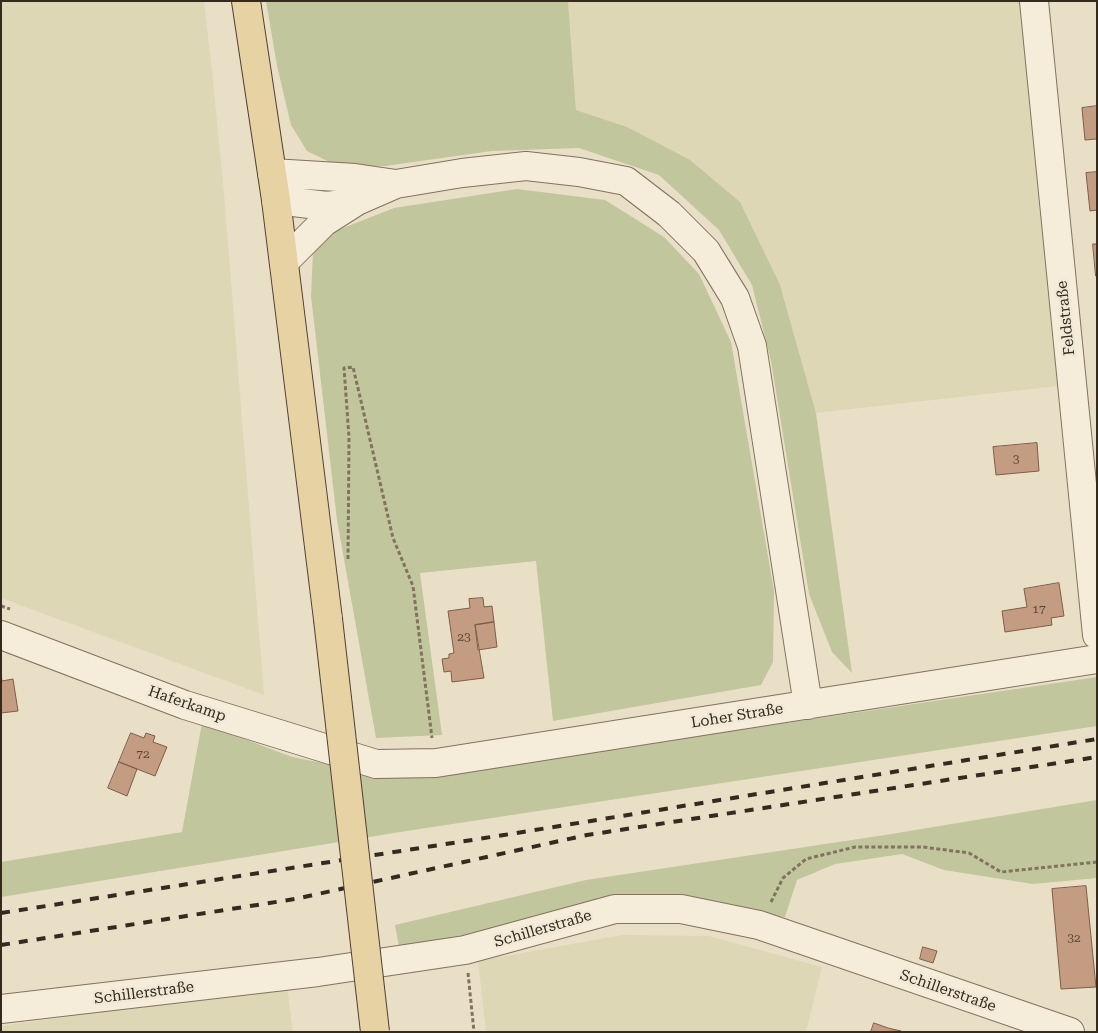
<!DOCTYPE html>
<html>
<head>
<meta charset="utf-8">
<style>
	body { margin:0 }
	#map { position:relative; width:1098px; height:1033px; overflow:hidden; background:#e9dfc7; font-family:"Roboto Serif",serif }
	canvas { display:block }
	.frame { position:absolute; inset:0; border:2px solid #352a20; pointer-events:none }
</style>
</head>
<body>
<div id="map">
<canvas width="1098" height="1033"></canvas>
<div class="frame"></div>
</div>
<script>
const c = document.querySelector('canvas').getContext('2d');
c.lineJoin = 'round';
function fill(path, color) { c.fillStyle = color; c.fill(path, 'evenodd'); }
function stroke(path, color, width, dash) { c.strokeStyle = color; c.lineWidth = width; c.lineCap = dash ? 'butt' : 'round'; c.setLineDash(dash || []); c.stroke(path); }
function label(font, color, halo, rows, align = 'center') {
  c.font = font + ' "Roboto Serif",serif'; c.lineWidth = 5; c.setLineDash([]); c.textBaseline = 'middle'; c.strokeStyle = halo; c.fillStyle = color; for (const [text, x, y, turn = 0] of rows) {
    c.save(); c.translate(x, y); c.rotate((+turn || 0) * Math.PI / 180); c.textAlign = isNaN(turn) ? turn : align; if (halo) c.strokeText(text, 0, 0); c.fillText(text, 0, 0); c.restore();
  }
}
fill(new Path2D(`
	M1 1H204L212 71 224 193 264 695 1 598Z
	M568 1H1022L1059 386 816 413 780 285 627 127 576 110Z
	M622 935 709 936 822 967 806 1032H486L478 961Z
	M287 986 293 1032H1V1026Z`), '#ded7b5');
fill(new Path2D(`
	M266 1H568L576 110 627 127 690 160 740 202 780 285 816 413 852 673 832 652 809 594 771 361 752 285 719 230 659 175 579 148 492 151 385 166H338L307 151 291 125 277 66Z
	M517 189 605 200 664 237 699 274 731 342 774 591 773 662 761 685 553 721 536 561 420 573 442 735 376 738 337 520 311 296 313 252 333 232 394 208Z
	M1097 677V726L400 832 1 897V862L182 832 202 723 292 757 385 775 765 726Z
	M1097 800V878L1033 884 944 870 902 854 835 864 797 880 785 917 633 894 557 911 464 940 400 952 395 925 586 880 885 835Z`), '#c1c69c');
const building = new Path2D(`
	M1097 106V139L1085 140 1082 108Z
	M1097 172V210L1090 211 1086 173Z
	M1093 244H1097V276H1096Z
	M1037 443 1039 471 996 475 993 447Z
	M1059 583 1064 616 1051 618 1052 625 1005 632 1002 611 1027 607 1024 589Z
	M483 598 484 607 492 606 494 622 475 625 484 678 452 682 451 671 444 672 442 659 449 658V654L454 653 448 611 470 608 469 599Z
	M494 622 497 647 478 650 475 625Z
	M1 674 2 681 13 679 18 711 1 713Z
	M131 733 144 738 146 733 155 736 153 742 167 747 155 776 119 762Z
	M119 762 137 769 127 796 108 788Z
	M1086 886 1096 987 1061 989 1052 889Z
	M923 947 937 951 933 963 920 959Z
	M874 1023 888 1028 901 1031 871 1032Z`);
fill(building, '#c39c81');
stroke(building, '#7f5d47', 1);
const minor = new Path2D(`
	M1034 1 1097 635
	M272 173 355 178 396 184
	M276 200 327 206 351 203
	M284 262 324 222 357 201 396 184 462 173 526 166 579 172 626 181 669 214 706 251 735 298 752 346 808 705
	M1 635 185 705 376 764 436 763 1097 659
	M1 1009 318 972 465 950 615 909H681L759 925 1070 1032`);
const major = new Path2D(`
	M246 1 276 200 328 619`);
stroke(minor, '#82725f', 30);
stroke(major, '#514032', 30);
stroke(new Path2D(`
	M348 559 349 437 344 368 353 367 393 538 413 586 432 738
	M1 606 10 609
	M771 902 783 878 806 859 855 847H923L969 853 1001 872 1097 862
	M468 973 474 1032`), '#82725f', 3, [4, 2.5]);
stroke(minor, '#f5ecd9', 28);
stroke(major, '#e7d2a4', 28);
stroke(new Path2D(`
	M1 913 504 835 1097 739
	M1 945 295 899 587 835 1097 757`), '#352a20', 4, [9, 9]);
const majorBridge = new Path2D(`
	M328 619 375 1032`);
stroke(majorBridge, '#514032', 30, []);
stroke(majorBridge, '#e7d2a4', 28);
label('12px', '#584638', null, [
	["3",1016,459],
	["17",1039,609],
	["23",464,637],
	["72",143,754],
	["32",1074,938]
]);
label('15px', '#352a20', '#f1e9d6', [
	["Feldstraße",1066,318,-96],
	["Haferkamp",187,704,19],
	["Loher Straße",737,716,-9],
	["Schillerstraße",543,929,-16],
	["Schillerstraße",948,991,19],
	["Schillerstraße",144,993,-7]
]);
</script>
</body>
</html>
